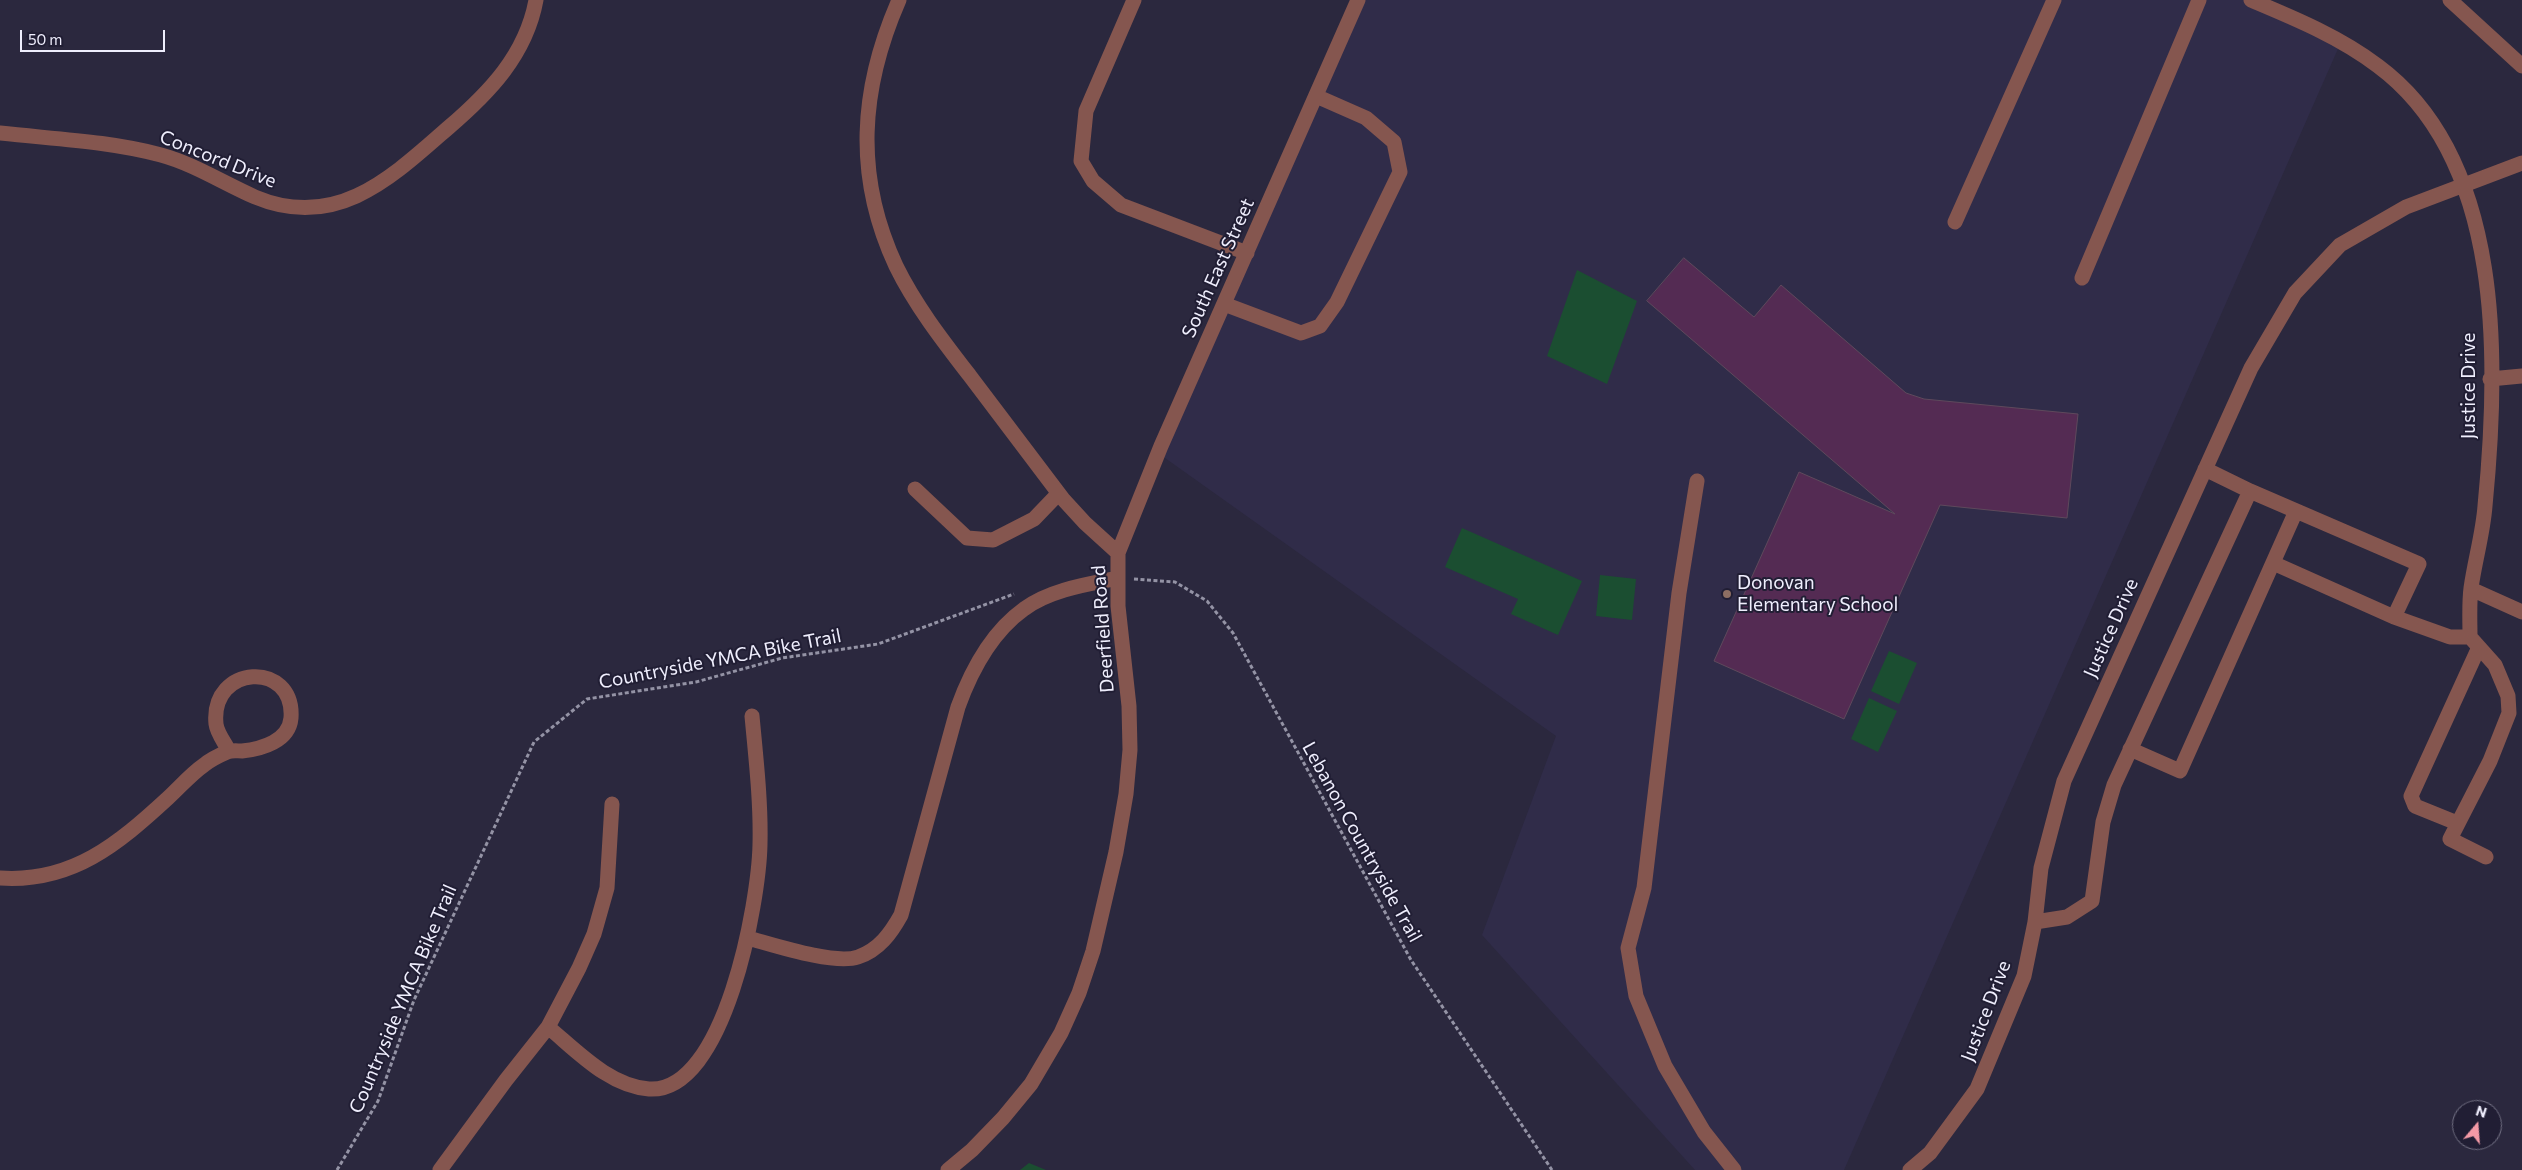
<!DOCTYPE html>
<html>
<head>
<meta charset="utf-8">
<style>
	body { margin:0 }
	#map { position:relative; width:2522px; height:1170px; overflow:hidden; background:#2b283e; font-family:Commissioner,sans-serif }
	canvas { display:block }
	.north { position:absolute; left:2452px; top:1100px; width:50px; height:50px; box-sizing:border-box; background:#211e34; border:1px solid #737184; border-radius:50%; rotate:18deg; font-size:14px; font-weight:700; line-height:20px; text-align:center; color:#efeefd }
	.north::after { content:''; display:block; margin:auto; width:18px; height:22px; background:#f49aa6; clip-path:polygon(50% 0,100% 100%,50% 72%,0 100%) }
	.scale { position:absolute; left:20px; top:30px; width:145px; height:22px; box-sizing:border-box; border:2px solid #efeefd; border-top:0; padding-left:6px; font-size:15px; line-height:18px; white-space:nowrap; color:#efeefd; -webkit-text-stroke:4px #211e34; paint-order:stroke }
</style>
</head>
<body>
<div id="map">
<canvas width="2522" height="1170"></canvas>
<div class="north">N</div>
<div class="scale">50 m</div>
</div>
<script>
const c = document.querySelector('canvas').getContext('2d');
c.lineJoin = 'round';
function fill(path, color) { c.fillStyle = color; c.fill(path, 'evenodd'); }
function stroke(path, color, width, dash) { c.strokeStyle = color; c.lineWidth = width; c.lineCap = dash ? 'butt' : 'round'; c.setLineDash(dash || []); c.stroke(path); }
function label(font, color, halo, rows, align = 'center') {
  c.font = font + ' Commissioner,sans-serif'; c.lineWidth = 4; c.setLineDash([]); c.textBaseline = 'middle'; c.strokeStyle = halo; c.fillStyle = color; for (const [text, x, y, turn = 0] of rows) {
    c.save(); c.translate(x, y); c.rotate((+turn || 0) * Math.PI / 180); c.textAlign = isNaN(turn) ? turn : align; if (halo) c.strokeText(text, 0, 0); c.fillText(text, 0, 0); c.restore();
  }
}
fill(new Path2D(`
	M1358 0H2251L2341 42 1844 1170H1695L1482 935 1556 736 1158 453Z`), '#302c49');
fill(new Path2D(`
	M1577 270 1637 301 1607 384 1547 356Z
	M1462 528 1582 581 1558 635 1511 614 1518 599 1445 567Z
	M1600 575 1636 579 1632 620 1596 616Z
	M1889 651 1917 663 1899 704 1871 691Z
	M1869 698 1897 711 1878 752 1851 739Z
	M1029 1163 1046 1170H1020Z`), '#1b4e31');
const building = new Path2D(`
	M1684 258 1754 317 1781 285 1906 393 1924 399 2078 414 2067 518 1940 505 1844 719 1714 661 1799 472 1895 514 1647 301Z`);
fill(building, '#542b53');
stroke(building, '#5e495c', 1);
stroke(new Path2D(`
	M1134 579 1175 582 1207 601 1233 633 1411 960 1552 1170
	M337 1170 378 1101 414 1000 534 742 587 699 696 682 782 658 878 644 1014 594`), '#9493a5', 3, [4, 2.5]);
stroke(new Path2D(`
	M899 0C860 89 854 176 896 266 915 305 943 341 970 376 1001 417 1032 458 1063 499L1085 523 1118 553
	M1134 0 1086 111 1081 161 1093 181 1121 205 1247 253
	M2251 0C2294 18 2340 37 2378 66 2505 160 2499 364 2485 506 2483 533 2475 560 2471 588 2469 603 2470 621 2470 637
	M2450 0 2522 66
	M0 133C53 139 109 141 161 155 194 164 223 183 255 197 336 231 391 178 448 128 489 93 526 55 536 0
	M1955 222 2054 0
	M2082 278 2199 0
	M1224 304 1301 333 1320 326 1337 302 1400 172 1394 142 1366 118 1316 96
	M2490 379 2522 376
	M1697 481 1679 593 1644 888 1628 948 1636 996 1665 1066 1704 1132 1734 1170
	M915 489 967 538 993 540 1034 519 1058 494
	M2250 491 2419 564 2394 617 2450 637H2470L2495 665 2508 696 2509 713 2490 761 2450 839 2486 857
	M2273 563 2394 617
	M2471 589 2522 612
	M2130 749 2180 771 2296 511
	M2457 823 2415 806 2411 796 2479 647
	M0 878C72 883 118 844 168 798 180 787 191 774 204 765 210 760 220 755 227 752 232 750 237 751 242 751 262 749 289 741 291 718 295 660 210 664 216 724 217 733 225 743 229 751
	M2035 922 2067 917 2092 901 2103 822 2114 785 2250 491 2205 469
	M748 938C774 945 834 965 858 957 879 950 891 933 901 915L958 707C971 671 992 632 1024 609 1049 590 1088 584 1118 578
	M548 1027C577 1051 609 1086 649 1089 725 1094 759 901 760 844 761 802 756 759 752 716
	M440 1170 506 1080 548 1027 579 968 594 934 607 888 612 804
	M948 1170 972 1150 1003 1118 1031 1084 1061 1033 1079 993 1093 951 1116 852 1126 794 1130 750 1129 706 1118 606V553L1161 446 1358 0
	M1910 1170 1930 1153 1977 1089 2024 976 2035 922 2041 868 2064 781 2251 368 2295 293 2340 245 2406 207 2522 163`), '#85564f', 15);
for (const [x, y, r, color] of [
	[1727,594,5,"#8d6e63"]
]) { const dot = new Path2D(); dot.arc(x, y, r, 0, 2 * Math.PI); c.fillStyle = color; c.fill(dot); stroke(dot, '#211e34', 2); }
label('19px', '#efeefd', '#211e34', [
	["Concord Drive",218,159,22],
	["South East Street",1218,268,-66],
	["Justice Drive",2469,386,-90],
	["Justice Drive",2111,628,-66],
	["Deerfield Road",1103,629,-94],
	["Countryside YMCA Bike Trail",720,659,-11],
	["Lebanon Countryside Trail",1362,842,61],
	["Countryside YMCA Bike Trail",403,999,-67],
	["Justice Drive",1986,1011,-69]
]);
label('19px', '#efeefd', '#211e34', [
	["Donovan",1737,583],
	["Elementary School",1737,605]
], 'left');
</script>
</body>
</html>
